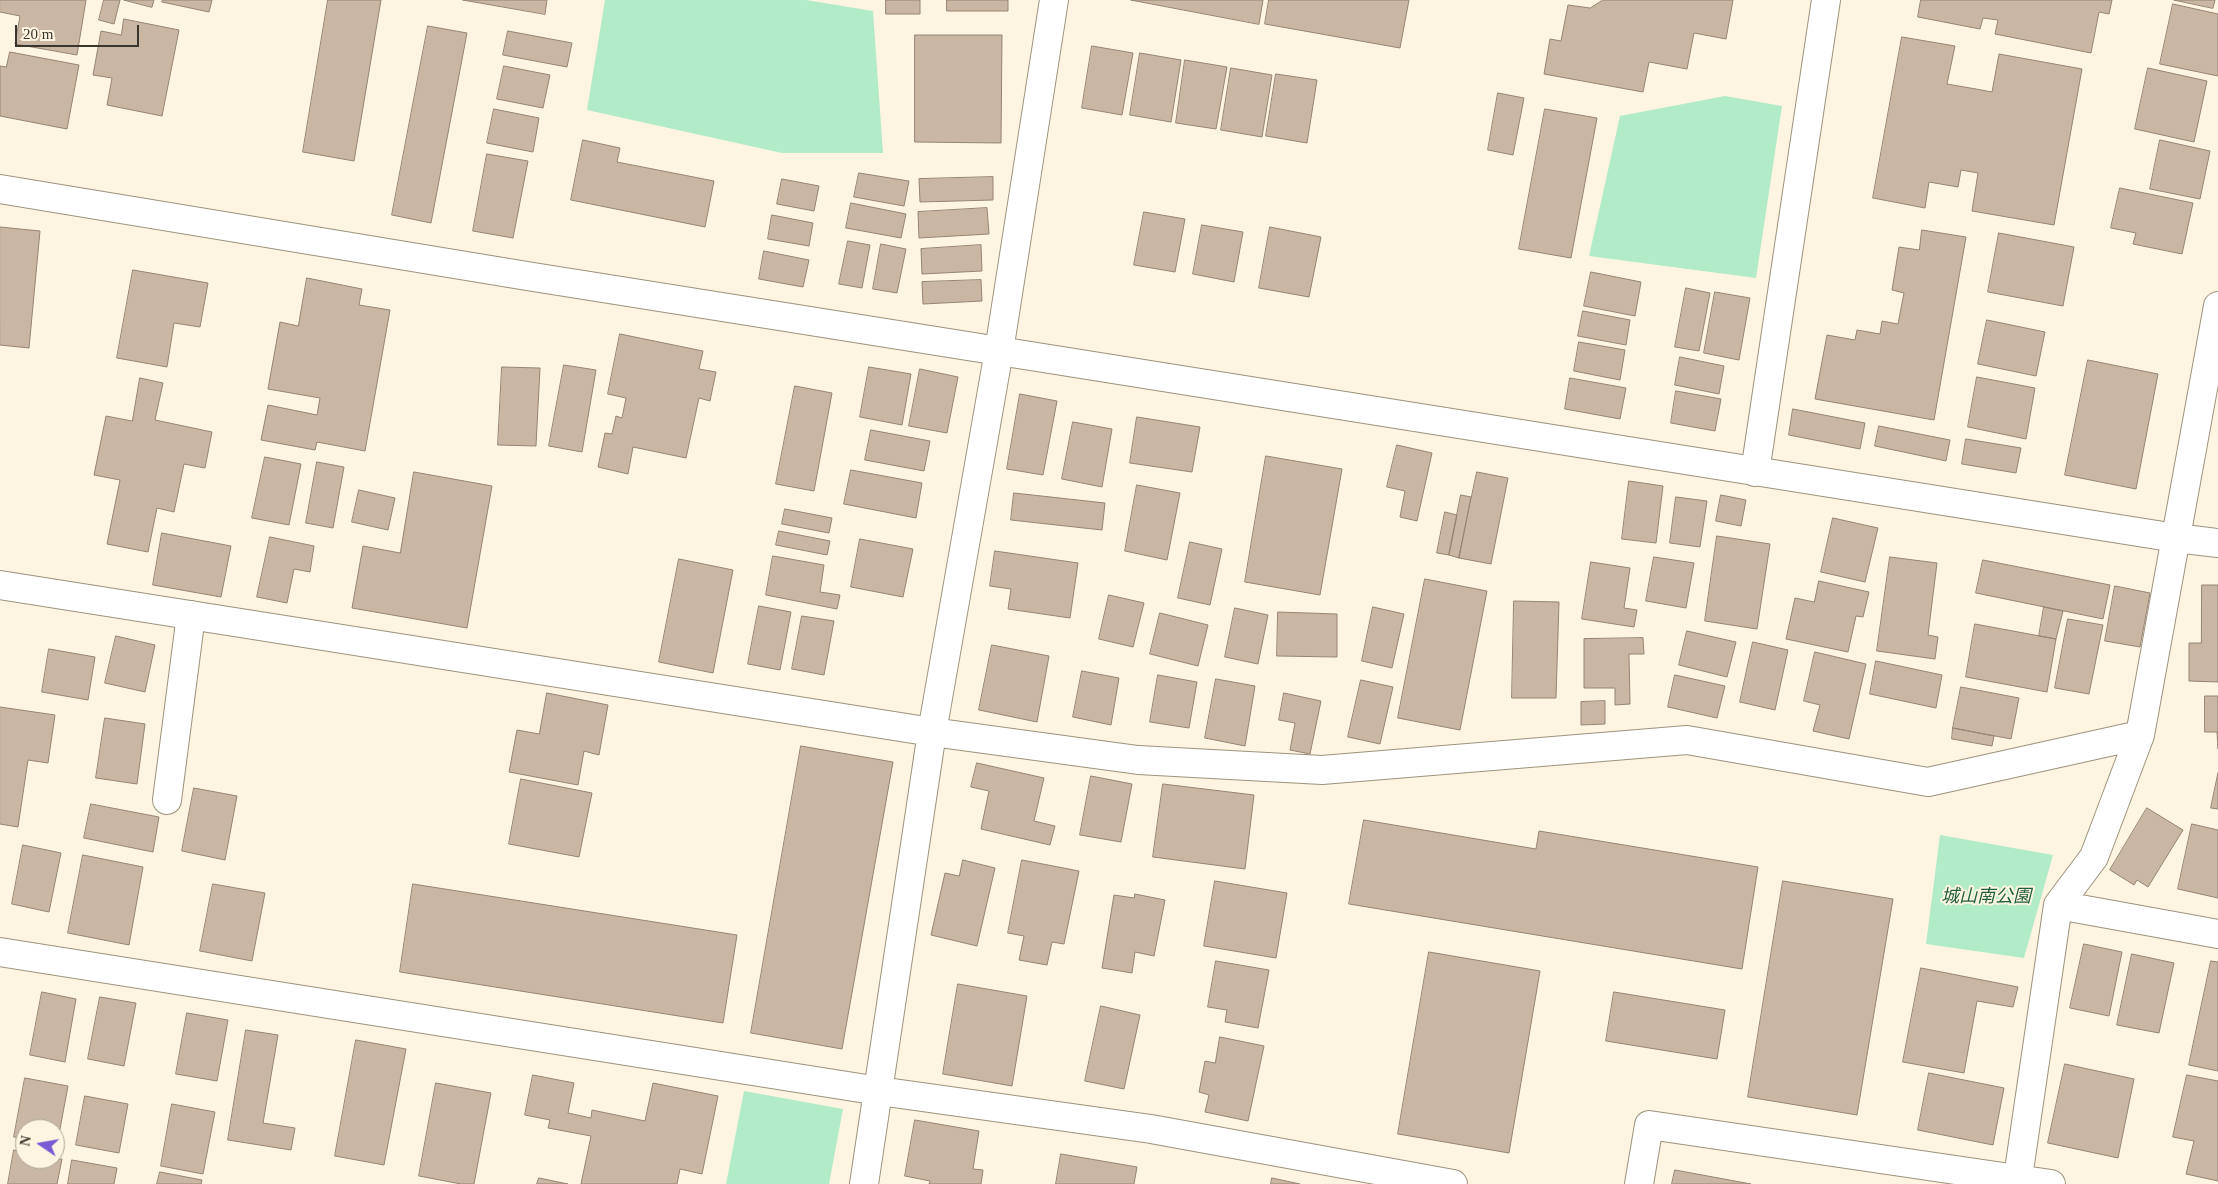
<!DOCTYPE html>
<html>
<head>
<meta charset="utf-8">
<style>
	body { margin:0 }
	#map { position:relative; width:2218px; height:1184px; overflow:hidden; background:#fdf5e1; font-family:"Times New Roman",serif }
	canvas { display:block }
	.north { position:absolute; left:15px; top:1119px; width:50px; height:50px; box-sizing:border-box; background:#fdf5e1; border:1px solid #afa999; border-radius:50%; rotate:282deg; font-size:14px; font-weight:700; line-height:20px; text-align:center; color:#3b362d }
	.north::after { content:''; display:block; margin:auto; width:18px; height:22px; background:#7a5bd5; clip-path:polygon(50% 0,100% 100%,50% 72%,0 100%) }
	.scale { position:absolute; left:15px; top:25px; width:124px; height:22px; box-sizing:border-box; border:2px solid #3b362d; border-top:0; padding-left:6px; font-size:15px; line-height:18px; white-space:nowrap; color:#3b362d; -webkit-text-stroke:4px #fdf5e1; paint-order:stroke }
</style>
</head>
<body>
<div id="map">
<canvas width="2218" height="1184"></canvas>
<div class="north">N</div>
<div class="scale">20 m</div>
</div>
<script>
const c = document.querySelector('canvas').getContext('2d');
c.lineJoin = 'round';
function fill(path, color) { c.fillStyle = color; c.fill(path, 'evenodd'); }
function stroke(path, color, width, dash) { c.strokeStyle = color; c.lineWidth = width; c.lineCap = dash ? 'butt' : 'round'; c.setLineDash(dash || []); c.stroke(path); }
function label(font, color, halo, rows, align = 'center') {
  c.font = font + ' "Times New Roman","Noto Sans JP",serif'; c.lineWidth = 4; c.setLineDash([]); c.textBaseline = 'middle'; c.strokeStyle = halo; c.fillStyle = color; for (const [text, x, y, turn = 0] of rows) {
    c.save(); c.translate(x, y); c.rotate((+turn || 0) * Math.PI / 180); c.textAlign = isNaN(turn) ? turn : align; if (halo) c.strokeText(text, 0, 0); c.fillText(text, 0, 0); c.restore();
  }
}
fill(new Path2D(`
	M605 0H806L873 11 883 153H782L587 110Z
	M1725 96 1782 106 1756 278 1589 256 1620 116Z
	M1940 835 2053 855 2024 958 1926 944Z
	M744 1091 843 1109 829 1184H726Z`), '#b2ebc8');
const building = new Path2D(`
	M0 0H86L77 55 15 44 20 16 0 12Z
	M104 0H120L114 24 99 20Z
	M124 0H154L152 7Z
	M163 0H212L209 12 162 2Z
	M328 0H381L354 161 303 152Z
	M463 0H547L545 14Z
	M886 0H920V14H886Z
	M947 0H1008V11H947Z
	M1131 0H1263L1259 24Z
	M1269 0H1409L1400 48 1265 24Z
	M1603 0H1733L1726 39 1694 33 1687 69 1649 62 1643 92 1544 74 1550 39 1561 41 1568 5 1590 8Z
	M1921 0H2112L2109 14 2099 12 2091 53 1995 34 1998 20 1983 18 1980 29 1918 17Z
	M2174 0H2215L2213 8Z
	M2173 4 2218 14V76L2160 64Z
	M124 19 179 30 162 116 107 105 112 78 93 75 101 31 121 35Z
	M428 26 467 33 431 223 392 215Z
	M508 31 572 43 567 67 503 55Z
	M915 35H1002L1001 143 915 142Z
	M1902 37 1955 46 1947 84 1976 89 1992 92 1999 54 2082 69 2054 225 1972 211 1978 173 1961 170 1958 187 1929 182 1925 208 1873 198Z
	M1092 46 1133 53 1122 115 1082 108Z
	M10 52 79 65 67 129 0 116V66L6 67Z
	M1140 53 1181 60 1171 122 1130 115Z
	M1185 60 1227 67 1216 129 1176 123Z
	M504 66 550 75 543 108 497 99Z
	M1231 68 1272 75 1262 137 1221 130Z
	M2148 68 2207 81 2194 142 2135 129Z
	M1276 74 1317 80 1307 143 1266 136Z
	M1498 93 1524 98 1513 155 1488 150Z
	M494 109 539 118 533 152 487 143Z
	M1545 109 1597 118 1571 258 1519 249Z
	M583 140 620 148 617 162 714 181 705 227 571 200Z
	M2160 140 2210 151 2200 199 2150 189Z
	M487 154 528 161 513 238 473 231Z
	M859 173 909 181 904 206 854 197Z
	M993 177V200L920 202 919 179Z
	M782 179 819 186 814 211 777 204Z
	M2120 188 2193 203 2182 254 2133 244 2136 233 2111 228Z
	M851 203 906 214 901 238 846 228Z
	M987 208 989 234 919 238 918 212Z
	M1144 212 1185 219 1175 272 1134 265Z
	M772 215 813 223 809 246 768 239Z
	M1202 225 1243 232 1234 282 1193 274Z
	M0 227 40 231 29 348 0 345Z
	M1270 227 1321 237 1309 297 1259 288Z
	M1922 230 1966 237 1934 420 1815 399 1827 335 1855 340 1857 330 1880 334 1882 321 1898 324 1904 293 1892 290 1899 247 1919 250Z
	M1999 233 2074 247 2063 306 1988 292Z
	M848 241 870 245 862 288 839 284Z
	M881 244 906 249 897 293 873 289Z
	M981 245 982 271 922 274 921 249Z
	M764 251 809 260 803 287 759 279Z
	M133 270 208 283 200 327 174 323 167 367 117 358Z
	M1591 272 1641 282 1635 316 1584 306Z
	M307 278 362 289 359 305 390 310 365 451 317 442 315 450 261 440 268 405 317 415 320 398 268 389 280 322 298 326Z
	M981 280 982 301 923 304 922 282Z
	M1686 288 1710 293 1699 351 1675 347Z
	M1715 292 1750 298 1739 360 1704 353Z
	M1583 311 1630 320 1626 345 1578 336Z
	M1987 320 2045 332 2036 376 1978 364Z
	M620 334 703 351 699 369 716 372 710 401 699 398 686 458 633 447 628 474 598 467 605 433 612 434 616 416 622 418 626 398 608 394Z
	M1579 342 1625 350 1620 380 1574 371Z
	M1680 357 1724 366 1719 394 1675 385Z
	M2088 360 2158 374 2136 489 2065 475Z
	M564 365 596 370 582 452 549 446Z
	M502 367 540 368 536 446 498 445Z
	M869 367 911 374 902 425 860 417Z
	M920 369 958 377 947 433 909 426Z
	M1977 377 2035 388 2026 439 1968 427Z
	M140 378 163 383 155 420 212 432 205 468 184 464 174 512 157 508 148 552 107 544 120 480 94 475 106 416 132 421Z
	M1570 378 1626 388 1620 419 1565 409Z
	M795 386 832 393 814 491 776 484Z
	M1676 391 1721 399 1715 431 1671 423Z
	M1020 394 1057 401 1043 475 1007 469Z
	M1793 409 1865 423 1860 449 1789 435Z
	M1137 417 1200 427 1192 472 1130 463Z
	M1073 422 1112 429 1102 487 1062 479Z
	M1879 426 1950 440 1946 461 1875 446Z
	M871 430 930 441 924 471 865 460Z
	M1966 439 2021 448 2016 473 1962 464Z
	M1397 445 1432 453 1417 521 1400 517 1405 491 1387 487Z
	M1266 456 1342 469 1320 595 1245 582Z
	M265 457 301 464 289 525 252 518Z
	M317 462 344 467 333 528 306 523Z
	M851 470 922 483 916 518 844 504Z
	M414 472 492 486 467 628 352 608 363 546 400 553Z
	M1477 472 1508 478 1491 564 1459 558Z
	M1629 481 1663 486 1656 543 1622 539Z
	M1137 485 1180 493 1167 560 1125 551Z
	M359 490 395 498 388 530 352 522Z
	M1014 493 1105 503 1102 530 1011 520Z
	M1461 495 1471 497 1459 558 1449 555Z
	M1721 495 1746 500 1741 526 1716 521Z
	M1676 497 1707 501 1700 547 1670 543Z
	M785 509 832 518 829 533 782 524Z
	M1445 512 1457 515 1449 555 1437 553Z
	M1833 518 1878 528 1865 582 1821 572Z
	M779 531 830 541 827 555 776 545Z
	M162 533 231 546 221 597 153 585Z
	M1717 536 1770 544 1757 629 1705 621Z
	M270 537 314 546 310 572 294 569 287 603 257 597Z
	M860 539 913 549 903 597 851 587Z
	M1190 542 1222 549 1210 605 1178 598Z
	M995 551 1078 563 1070 618 1008 609 1011 589 990 586Z
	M773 556 824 565 820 592 840 595 837 609 766 595Z
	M1654 557 1694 563 1686 608 1646 601Z
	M1890 557 1937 563 1928 635 1938 637 1935 659 1877 651Z
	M679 559 733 570 713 673 659 662Z
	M1983 560 2110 585 2103 619 1976 593Z
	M1591 562 1630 568 1624 608 1637 610 1634 627 1582 619Z
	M1425 579 1487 591 1460 730 1398 718Z
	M1819 581 1869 592 1863 617 1856 616 1848 652 1786 639 1795 598 1814 602Z
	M2202 585H2218V682L2189 681V643H2201Z
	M2115 586 2150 593 2140 647 2105 641Z
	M1109 595 1144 603 1133 647 1099 639Z
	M1514 601 1559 602 1556 698H1512Z
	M759 606 791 612 780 670 748 664Z
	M1373 607 1404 614 1392 668 1362 661Z
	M2044 607 2063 611 2056 639 2039 636Z
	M1235 608 1268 615 1258 664 1225 657Z
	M1278 612 1337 614V657L1277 656Z
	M1160 613 1208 625 1198 666 1150 654Z
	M802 616 834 621 824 675 792 669Z
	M2068 619 2103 625 2089 694 2055 688Z
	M1975 624 2056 639 2047 692 1966 677Z
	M1687 631 1736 642 1727 677 1679 665Z
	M116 636 155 645 145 692 105 683Z
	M1643 638 1644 654H1629L1630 704 1615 705V688H1584V639Z
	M1753 642 1788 650 1775 710 1740 702Z
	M992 645 1049 656 1037 722 979 710Z
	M49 649 95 657 88 700 42 692Z
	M1815 652 1866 664 1849 739 1813 731 1820 705 1804 701Z
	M1876 661 1942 675 1936 708 1870 694Z
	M1082 671 1119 678 1111 725 1073 717Z
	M1158 675 1197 682 1189 728 1150 722Z
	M1675 675 1725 686 1717 718 1668 707Z
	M1216 679 1255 686 1245 746 1205 738Z
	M1361 680 1393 687 1380 744 1348 737Z
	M1961 687 2019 698 2011 739 1953 728Z
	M547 693 608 705 599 755 584 751 578 785 509 772 517 730 539 734Z
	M1284 693 1321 701 1310 754 1290 750 1295 723 1279 720Z
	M2205 696H2218V749L2217 732H2205Z
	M1605 701V724L1581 725V702Z
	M0 707 55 715 48 763 28 760 18 827 0 824Z
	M105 718 145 724 137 784 96 778Z
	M1953 728 1994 736 1992 746 1952 739Z
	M801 746 893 762 842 1049 751 1033Z
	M977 763 1044 778 1034 821 1055 826 1050 845 981 829 989 791 971 787Z
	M2218 773V809L2211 808Z
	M1091 776 1132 784 1121 842 1080 835Z
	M521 779 592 793 579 857 509 844Z
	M1163 784 1254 795 1245 869 1153 857Z
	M194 788 237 796 225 860 182 851Z
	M91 804 159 817 153 852 84 838Z
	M2147 808 2183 830 2148 887 2137 880 2134 885 2110 870Z
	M1364 820 1536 849 1539 831 1758 867 1742 969 1349 904Z
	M2192 824 2218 830V898L2178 889Z
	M23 845 61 853 49 912 12 904Z
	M83 855 143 867 129 945 68 933Z
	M963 860 995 868 977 946 931 935 945 873 959 876Z
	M1022 860 1079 871 1064 944 1052 942 1047 965 1019 960 1024 936 1008 933Z
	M1215 881 1287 893 1276 958 1204 946Z
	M1783 881 1893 899 1857 1115 1748 1097Z
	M213 884 265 893 252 961 200 951Z
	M413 884 737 935 723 1023 400 972Z
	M1135 894 1165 900 1154 956 1135 952 1132 973 1102 968 1114 895 1134 898Z
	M2084 944 2122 952 2109 1016 2070 1008Z
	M1429 952 1540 971 1509 1153 1398 1134Z
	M2132 954 2174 963 2159 1033 2117 1025Z
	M1216 961 1269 970 1258 1028 1225 1022 1227 1010 1208 1007Z
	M2211 961 2218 962V1071L2189 1065Z
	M1921 968 2018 987 2013 1007 1977 1001 1964 1073 1903 1062Z
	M958 984 1027 996 1012 1086 943 1074Z
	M42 992 76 999 65 1062 30 1055Z
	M1614 992 1725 1010 1717 1059 1606 1041Z
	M100 997 136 1003 124 1066 88 1059Z
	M1101 1006 1140 1015 1124 1089 1085 1081Z
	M187 1013 228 1020 217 1081 176 1074Z
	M246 1030 278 1035 263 1123 295 1128 291 1150 228 1140Z
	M1220 1037 1264 1046 1248 1121 1205 1112 1209 1095 1199 1092 1205 1061 1215 1063Z
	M356 1040 406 1049 384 1165 335 1156Z
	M2065 1064 2134 1079 2118 1158 2048 1143Z
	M1929 1073 2004 1088 1993 1145 1918 1130Z
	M533 1075 574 1083 568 1113 591 1118 592 1110 645 1121 653 1083 718 1096 702 1174 680 1169 677 1184H581L591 1136 548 1128 550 1120 525 1115Z
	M2187 1075 2218 1081V1181L2186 1174 2194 1141 2173 1137Z
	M25 1078 68 1086 57 1145 55 1144V1129H25V1139L14 1137Z
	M436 1083 491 1093 474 1184H461L419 1176Z
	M85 1096 128 1104 119 1153 76 1145Z
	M172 1104 215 1112 203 1174 161 1166Z
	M915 1120 979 1131 973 1169 983 1170 981 1184H929L930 1181 905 1176Z
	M14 1150 25 1152V1159H62L57 1184H8Z
	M1061 1154 1137 1167 1134 1184H1056Z
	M72 1160 117 1168 114 1184H68Z
	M1675 1170 1751 1184H1672Z
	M160 1172 202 1180 201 1184H157Z
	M539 1178 568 1184H537Z
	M1272 1178 1300 1184H1271Z`);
fill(building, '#c9b7a4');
stroke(building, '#968472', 1);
const minor = new Path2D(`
	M1755 472 1826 0
	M2176 538 2218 543
	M0 585 932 732 1138 760 1322 770 1687 740 1928 782 2140 735
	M167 800 191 615
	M2058 905 2218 934
	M0 952 879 1091 1151 1129 1453 1184
	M864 1184 932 732 999 351 1054 0
	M1639 1184 1649 1125 2051 1184
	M2017 1184 2058 905 2094 857 2140 735 2218 306`);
const tertiary = new Path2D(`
	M0 189 527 276 2176 538`);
stroke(minor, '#9d937d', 30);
stroke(tertiary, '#9d937d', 30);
stroke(minor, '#fff', 28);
stroke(tertiary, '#fff', 28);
label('italic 18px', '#1f5e3e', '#fdf5e1', [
	["城山南公園",1986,897]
]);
</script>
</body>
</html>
